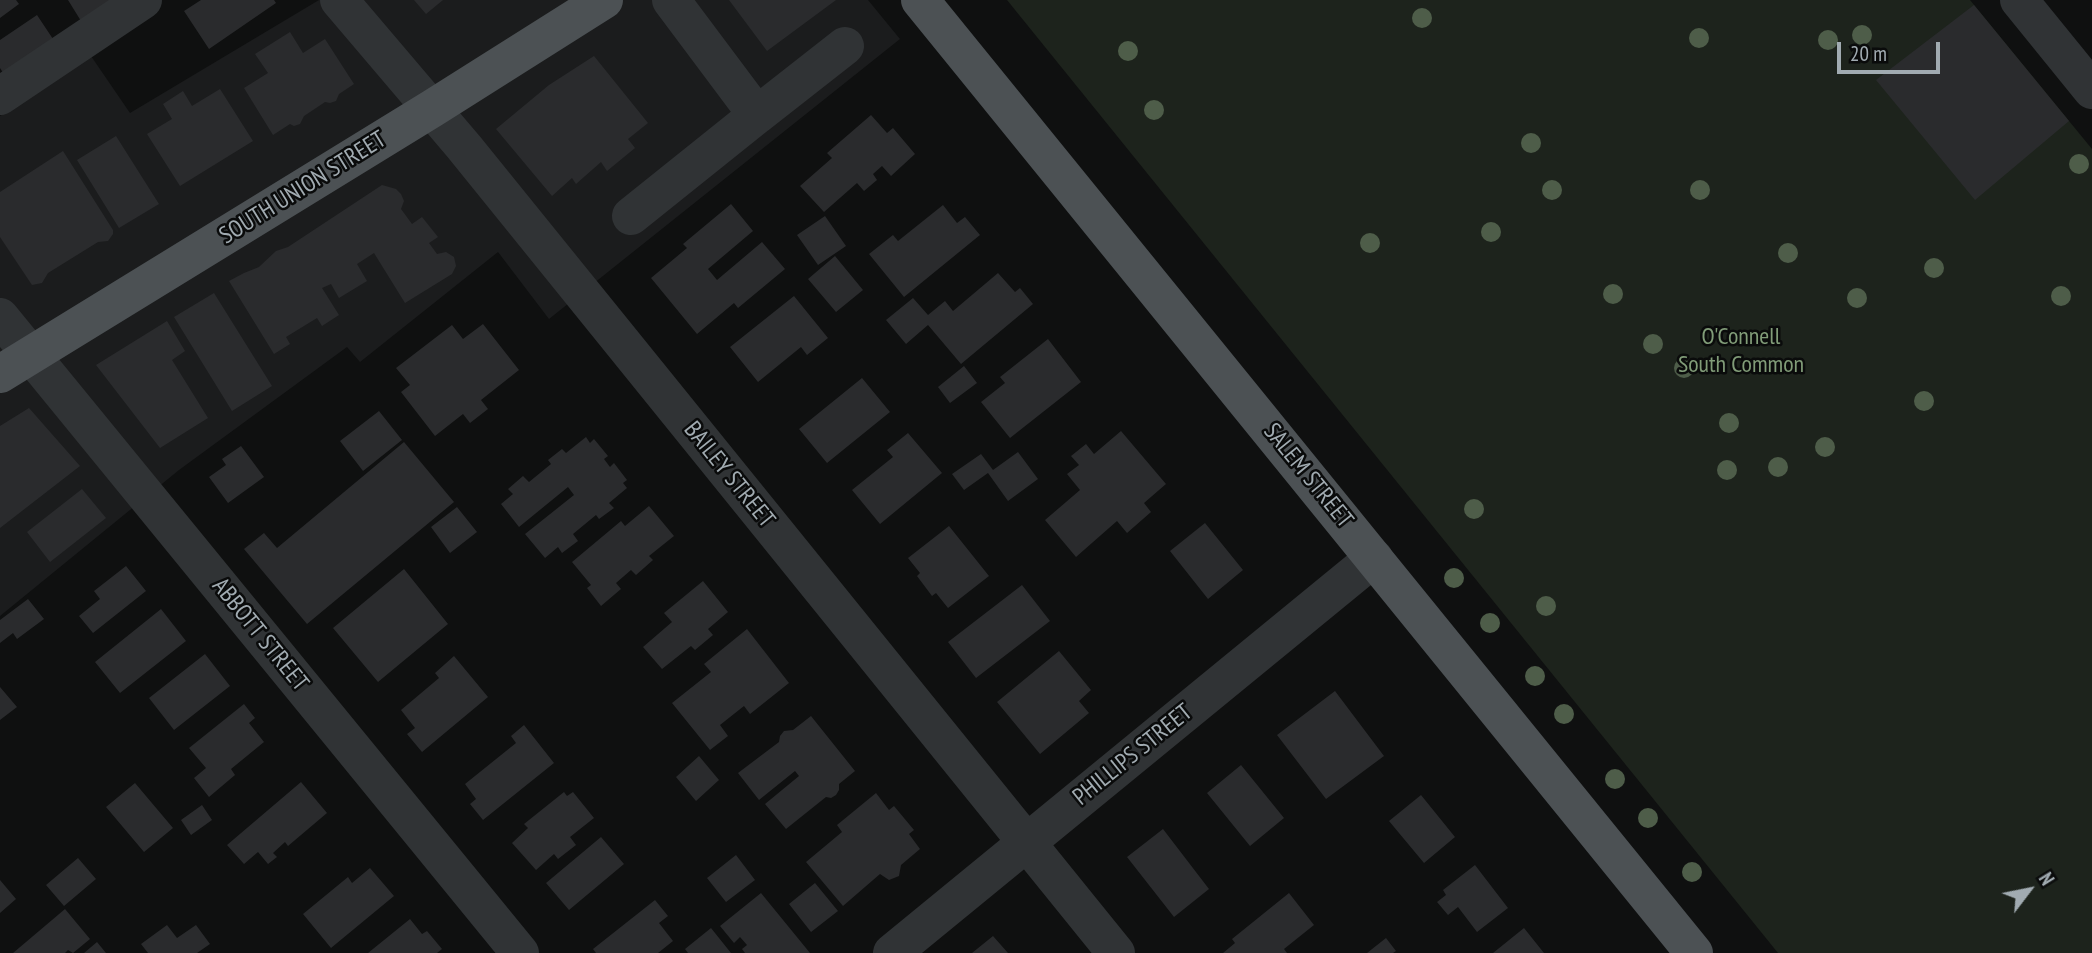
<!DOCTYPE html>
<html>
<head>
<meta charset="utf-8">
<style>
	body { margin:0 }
	#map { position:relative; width:2092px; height:953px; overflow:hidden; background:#0f1010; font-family:"PT Sans Narrow",sans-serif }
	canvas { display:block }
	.north { position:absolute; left:1994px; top:855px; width:70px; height:70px; -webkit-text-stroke:5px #0a0b0b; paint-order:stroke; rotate:58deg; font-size:19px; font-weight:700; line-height:28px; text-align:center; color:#a1abb1 }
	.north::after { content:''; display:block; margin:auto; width:24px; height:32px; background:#a1abb1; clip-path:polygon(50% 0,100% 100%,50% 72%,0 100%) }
	.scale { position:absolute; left:1837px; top:42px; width:103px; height:32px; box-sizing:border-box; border:4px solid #a1abb1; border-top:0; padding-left:9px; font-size:21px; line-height:24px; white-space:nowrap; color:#a1abb1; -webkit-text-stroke:5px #0a0b0b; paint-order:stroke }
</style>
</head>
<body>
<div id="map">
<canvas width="2092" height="953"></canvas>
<div class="north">N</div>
<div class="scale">20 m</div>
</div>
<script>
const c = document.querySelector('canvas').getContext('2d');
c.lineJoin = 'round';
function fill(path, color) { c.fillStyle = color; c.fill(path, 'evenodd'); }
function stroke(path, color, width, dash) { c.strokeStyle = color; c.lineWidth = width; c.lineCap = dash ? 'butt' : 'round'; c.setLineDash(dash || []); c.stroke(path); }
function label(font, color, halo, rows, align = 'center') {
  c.font = font + ' "PT Sans Narrow",sans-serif'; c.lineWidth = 5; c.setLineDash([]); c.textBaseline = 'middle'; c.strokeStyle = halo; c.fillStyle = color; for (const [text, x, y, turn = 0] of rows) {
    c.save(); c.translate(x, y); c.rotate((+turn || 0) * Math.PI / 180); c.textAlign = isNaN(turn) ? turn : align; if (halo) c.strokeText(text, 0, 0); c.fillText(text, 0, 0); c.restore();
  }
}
fill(new Path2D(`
	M319 0H868L900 39 549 319 498 252 360 362 347 347 179 470 0 616V116L91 56 130 113Z`), '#1b1c1d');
fill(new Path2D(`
	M1007 0H1970L2092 149V953H1778Z`), '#1d231c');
fill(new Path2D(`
	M0 0H16L19 4 0 18Z
	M68 0H119L81 21Z
	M201 0H274L276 3 209 49 184 11Z
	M414 0H443L426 14Z
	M729 0H836L767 51Z
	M1974 5 2069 121 1975 200 1876 80Z
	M37 15 55 42 5 76 0 68V40Z
	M290 32 303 53 325 39 354 84 339 94 336 101 330 103 325 102 304 116 300 124 294 126 290 124 273 135 244 88 268 73 255 54Z
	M594 56 648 123 628 139 635 148 607 171 601 162 576 184 572 178 552 196 496 129 549 85Z
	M220 89 253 141 180 186 147 134 172 119 163 104 183 91 192 106Z
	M871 115 887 133 893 128 915 154 891 176 882 166 873 174 877 180 864 191 857 183 824 212 800 186 832 158 827 153Z
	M116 136 159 204 119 228 77 160Z
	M63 151 113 230V234L108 241 98 242 48 273 42 283 32 285 0 237V192Z
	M382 185 396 189 401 194 404 201 401 209 412 224 422 217 438 237 429 243 437 254 446 252 454 257 456 266 452 274 405 303 374 253 357 264 367 281 339 298 331 284 322 288 339 315 322 326 317 318 286 337 290 344 274 354 229 281 244 273 259 267 276 251 288 247Z
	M731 204 753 231 708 269 717 280 762 242 785 269 738 308 734 303 697 334 651 278 687 248 683 244Z
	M943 205 957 223 965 217 980 235 904 297 869 254 893 235 898 241Z
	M825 216 846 246 818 265 797 235Z
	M835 256 863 290 836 312 808 279Z
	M998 273 1015 292 1020 288 1033 304 961 364 928 325 906 344 886 320 913 298 928 315 945 301 953 311Z
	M214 293 272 386 232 411 174 317Z
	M794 296 828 338 807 355 801 347 758 382 730 347Z
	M167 321 185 351 172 360 208 418 160 448 96 365Z
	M483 324 519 370 481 400 488 409 470 423 463 414 435 436 401 392 410 385 396 368 452 325 463 339Z
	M1048 339 1081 382 1010 438 981 402 1005 383 1000 377Z
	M964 366 977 383 950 403 938 387Z
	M862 378 890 412 827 463 799 429Z
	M29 408 80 466 0 528V426Z
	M379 411 402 440 363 471 340 441Z
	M1121 431 1166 484 1144 503 1151 512 1127 533 1117 521 1076 557 1045 520 1080 490 1067 474 1079 465 1071 456 1086 444 1094 454Z
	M908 433 942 473 880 524 852 490 893 457 887 450Z
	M586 437 590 443 594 439 608 456 604 459 610 467 614 463 627 480 623 483 627 488 609 503 614 508 599 519 596 515 573 534 578 541 562 553 558 547 545 558 525 534 574 495 568 487 519 527 501 504 513 494 508 489 523 476 529 482 551 464 548 460 562 449 566 453Z
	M404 442 454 502 307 624 244 549 264 533 277 548Z
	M241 446 264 477 228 503 209 477 226 465 222 459Z
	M1018 452 1038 479 1008 501 988 473 964 490 952 474 981 454 993 470Z
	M82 489 106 518 50 562 27 532Z
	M649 506 674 536 649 556 653 560 636 575 631 570 616 583 621 589 601 606 587 588 591 585 572 562 621 521 625 526Z
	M457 507 477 532 450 553 431 527Z
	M1205 523 1243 570 1208 599 1170 551Z
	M949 526 989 576 948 608 936 593 932 596 917 576 920 573 908 558Z
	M126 566 146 591 93 633 79 616 100 599 94 591Z
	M404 569 448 624 378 682 333 628Z
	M703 581 728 612 708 629 713 635 695 650 691 646 662 669 643 647 672 622 664 613Z
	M1022 585 1050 621 976 678 948 642Z
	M28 599 44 619 17 639 13 633 0 643V620Z
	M161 609 186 641 120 693 95 662Z
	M747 629 789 683 750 714 744 706 720 725 728 736 710 750 672 703 711 672 704 664Z
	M1059 651 1091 690 1079 701 1089 713 1040 754 997 702Z
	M205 654 230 686 174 730 149 698Z
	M454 656 488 697 422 752 407 734 415 728 401 710 439 678 435 673Z
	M0 687 17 707 0 720Z
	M1335 691 1384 756 1326 799 1277 735Z
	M244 704 255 718 249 723 264 742 231 769 235 775 209 797 194 778 206 768 189 748Z
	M811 716 855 771 839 784V790L836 795 831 798 826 797 786 829 765 804 799 776 795 771 759 800 738 773 779 742 780 736 784 731 793 730Z
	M524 725 554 763 483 820 470 804 476 799 465 784 516 743 511 736Z
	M699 756 719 780 696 801 676 777Z
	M1241 765 1284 818 1250 846 1207 793Z
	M301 782 327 813 288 846 285 842 273 853 277 857 268 864 258 852 244 864 227 845Z
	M135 783 173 828 144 852 106 807Z
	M564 792 567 796 573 792 594 818 570 837 576 845 558 859 554 854 536 870 512 843 528 828 524 824Z
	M876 793 889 810 894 806 914 830 909 834 920 849 901 865 899 876 889 880 880 874 843 906 806 862 842 832 837 825Z
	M1421 795 1455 837 1424 863 1389 821Z
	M202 805 212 820 191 835 181 820Z
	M1163 829 1209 889 1174 917 1127 857Z
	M601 837 624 864 569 910 546 883Z
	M736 855 755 880 726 902 707 878Z
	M78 858 96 879 64 906 46 885Z
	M1475 865 1508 908 1477 932 1458 907 1448 915 1437 902 1446 895 1443 890Z
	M370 868 394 896 331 948 303 914 348 877 352 883Z
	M0 880 16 899 0 913Z
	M815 883 838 911 811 932 789 904Z
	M761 893 810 953H745L742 949 747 945 740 937 734 943 720 926Z
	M1289 893 1314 925 1284 949 1287 953H1223L1235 943 1232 939Z
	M655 900 668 916 659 923 673 941 658 953H596L593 949Z
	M65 909 90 939 73 953 68 950 65 953H13Z
	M410 919 422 934 427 931 442 949 437 953H368Z
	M167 925 177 938 196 925 210 944 197 953H148L141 944Z
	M711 928 731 953H688L685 949Z
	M1524 928 1544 953H1493Z
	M993 936 1008 953H972Z
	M1386 938 1396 951 1393 953H1367Z
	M97 942 106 953H84Z`), '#2a2b2d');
stroke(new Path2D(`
	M339 0 464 147 1116 953
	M671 0 757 115 845 46
	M2019 0 2092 90
	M0 96 143 0
	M631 216 757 115
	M0 317 520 953
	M892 953 1374 558`), '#303335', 38);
stroke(new Path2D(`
	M920 0 1694 953
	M0 374 433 108 604 0`), '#4c5154', 38);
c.fillStyle = '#4e5d49';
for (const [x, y] of [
	[1422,18],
	[1862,35],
	[1699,38],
	[1828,40],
	[1128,51],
	[1154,110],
	[1531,143],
	[2079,164],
	[1552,190],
	[1700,190],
	[1491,232],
	[1370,243],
	[1788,253],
	[1934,268],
	[1613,294],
	[2061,296],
	[1857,298],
	[1653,344],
	[1684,368],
	[1924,401],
	[1729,423],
	[1825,447],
	[1778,467],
	[1727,470],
	[1474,509],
	[1454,578],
	[1546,606],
	[1490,623],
	[1535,676],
	[1564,714],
	[1615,779],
	[1648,818],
	[1692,872]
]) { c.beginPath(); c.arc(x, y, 10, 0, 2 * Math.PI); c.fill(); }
label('24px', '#a1abb1', '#0a0b0b', [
	["SOUTH UNION STREET",303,188,-32],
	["BAILEY STREET",729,475,51],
	["SALEM STREET",1308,476,51],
	["ABBOTT STREET",260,635,51],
	["PHILLIPS STREET",1133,755,-39]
]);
label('24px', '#819c78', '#0a0b0b', [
	["O'Connell",1741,337],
	["South Common",1741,365]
]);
</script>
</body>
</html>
